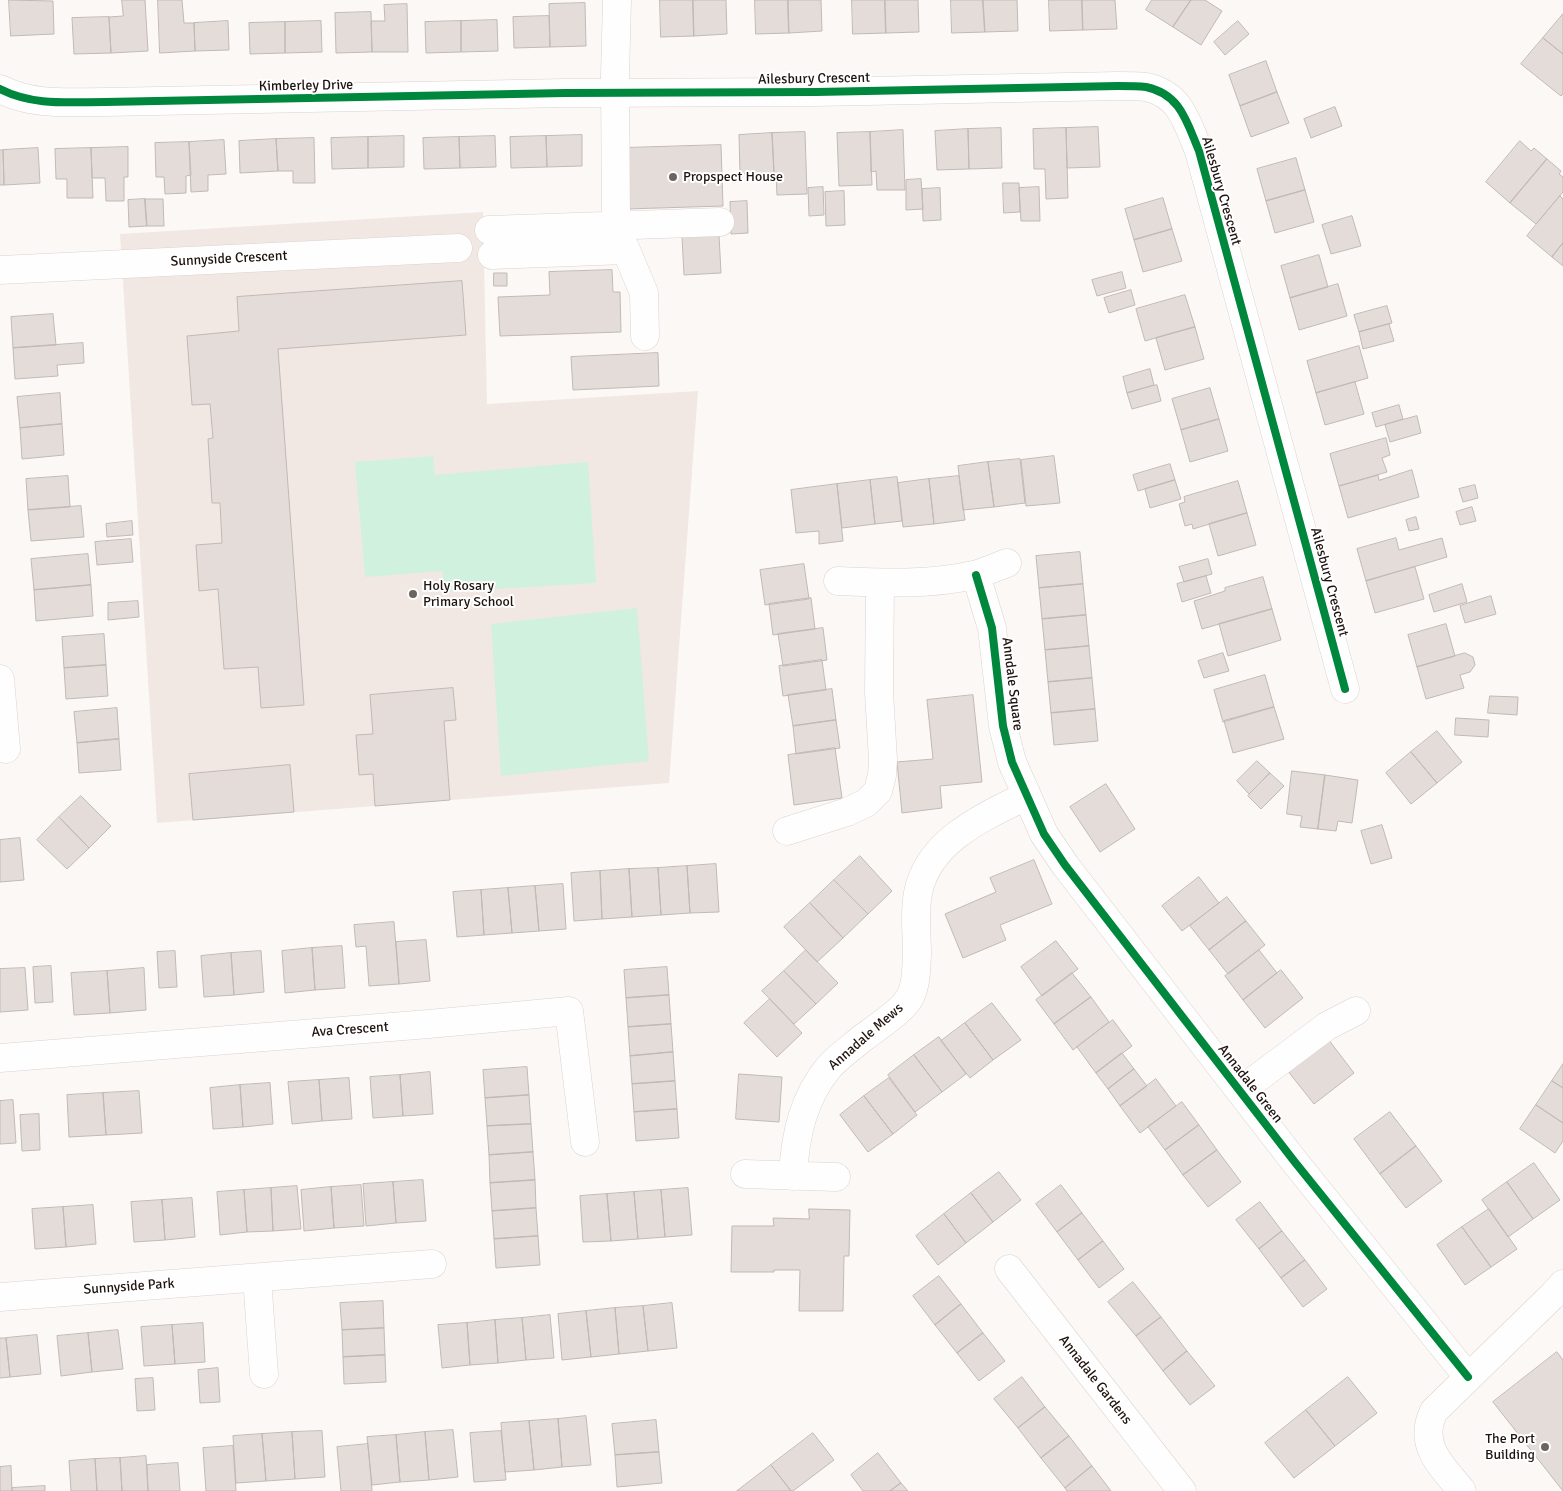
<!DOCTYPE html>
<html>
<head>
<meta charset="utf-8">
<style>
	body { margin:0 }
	canvas { display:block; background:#fcf8f6 }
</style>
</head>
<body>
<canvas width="1563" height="1491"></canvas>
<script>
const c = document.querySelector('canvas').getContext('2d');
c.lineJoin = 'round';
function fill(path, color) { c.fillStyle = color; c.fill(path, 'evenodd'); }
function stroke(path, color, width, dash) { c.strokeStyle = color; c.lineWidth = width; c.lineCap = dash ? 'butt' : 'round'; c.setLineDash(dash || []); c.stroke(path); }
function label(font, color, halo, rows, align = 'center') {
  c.font = font + ' Signika,sans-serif'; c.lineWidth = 4; c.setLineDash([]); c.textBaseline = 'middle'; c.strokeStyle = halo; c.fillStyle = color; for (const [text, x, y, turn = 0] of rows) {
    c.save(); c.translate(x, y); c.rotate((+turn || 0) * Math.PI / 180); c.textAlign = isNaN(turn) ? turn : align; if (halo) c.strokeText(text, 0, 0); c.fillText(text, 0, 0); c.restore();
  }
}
fill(new Path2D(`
	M483 212 487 404 698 391 669 783 157 823 120 234Z`), '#f2e8e3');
fill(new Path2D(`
	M433 456 435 475 588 462 596 583 444 592 443 571 365 577 355 462Z
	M637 608 649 761 501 776 491 624Z`), '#cff1dd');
const building = new Path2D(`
	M9 0 53 1 54 34 11 36Z
	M122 0H145L148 51 111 53 109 17 123 16Z
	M158 0H182L184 23H194L195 51 160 53Z
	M660 0H693L694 36 661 37Z
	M693 0H726L727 34 694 36Z
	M755 0H788L789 33 756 34Z
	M788 0H821L822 31 789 33Z
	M852 0H885L886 33 853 34Z
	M885 0H918L919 32 886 33Z
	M951 0H983L985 32 952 33Z
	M983 0H1017L1018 31 985 32Z
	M1049 0H1082L1083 30 1050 31Z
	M1082 0H1115L1117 29 1083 30Z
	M1152 0H1191L1173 27 1146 10Z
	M1191 0H1205L1222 11 1201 45 1173 27Z
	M585 3 586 46 550 47 549 4Z
	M407 4 408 52H372L371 21H385L384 5Z
	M371 12 372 52 336 53 335 13Z
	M1563 14V54L1543 38Z
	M549 16 550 47 514 48 513 17Z
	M109 17 111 53 74 54 72 18Z
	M497 20 498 51 461 52V21Z
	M228 21 229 50 195 51 194 23Z
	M321 21 322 52 285 53V22Z
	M461 21V52L426 53 425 22Z
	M1238 21 1249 34 1225 55 1214 42Z
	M285 22V53L250 54 249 23Z
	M1543 38 1563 54V94L1561 96 1521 64Z
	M1266 61 1277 92 1240 106 1229 75Z
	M1277 92 1289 123 1251 137 1240 106Z
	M1335 107 1342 126 1311 138 1304 119Z
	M1098 127 1100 167 1067 168 1066 128Z
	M1001 128 1002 168 969 169 968 129Z
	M1066 128 1068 198 1046 199 1045 169H1034L1033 129Z
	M968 129 969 169 937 170 935 131Z
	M903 130 905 190H877L876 171 871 172 870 132Z
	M805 132 807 194 777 195 776 173H774L772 133Z
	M870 132 872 185 839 186 837 133Z
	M772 133 774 173 740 174 739 135Z
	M582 135V166L547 167 546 136Z
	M404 136V167L368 168V137Z
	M495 136 496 167 460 168 459 137Z
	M546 136 547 167 511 168 510 137Z
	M368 137V168L332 169 331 138Z
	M459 137 460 168 424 169 423 138Z
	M314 138 315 183H293V171H278L276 139Z
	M276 139 278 171 240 173 239 141Z
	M224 140 226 174 208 175V191L191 192 189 142Z
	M1520 141 1531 151 1534 148 1547 159 1510 203 1486 182Z
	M189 142 191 175 186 176V193L165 194 164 177H156L155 143Z
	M721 145 723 206 626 209 624 148Z
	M128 147V177H124V201H106L105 178H92L91 148Z
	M38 148 40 183 4 185 3 150Z
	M91 148 93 198H67V179H56L55 149Z
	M0 150H3L4 185H0Z
	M1296 158 1305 190 1266 201 1257 169Z
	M1547 159 1561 171 1559 174 1563 177V192L1536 224 1510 203Z
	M921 179 923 209 906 210V180Z
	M1003 183H1019L1020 212 1004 213Z
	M823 187 824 215 809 216 808 188Z
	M1039 187 1040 221H1021L1019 188Z
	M940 188 941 220 923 221 922 189Z
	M1305 190 1314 222 1275 233 1266 201Z
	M844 191 845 225 826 226 825 192Z
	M1560 196 1563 199V243L1552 257 1527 236Z
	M1163 198 1172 229 1134 240 1125 209Z
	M145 199 147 226 129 227 128 200Z
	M145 199H163L164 226H147Z
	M747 201 748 233 731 234 730 202Z
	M1352 216 1361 246 1331 254 1322 225Z
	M1172 229 1182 261 1143 272 1134 240Z
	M719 235 721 273 684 275 682 237Z
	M1563 243V266L1552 257Z
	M1319 255 1328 287 1290 298 1281 266Z
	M612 270 613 292H620L621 332 500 336 498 297 550 295 549 272Z
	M1122 272 1126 288 1097 296 1092 280Z
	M494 273H507V286H494Z
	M462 281 466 335 278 349 304 705 261 708 258 667 224 669 218 589 199 591 196 545 222 543 220 503H212L208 439 213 438 210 404 192 405 187 336 239 331 237 297Z
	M1338 284 1347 316 1299 330 1290 298Z
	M1131 290 1135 305 1109 313 1104 298Z
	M1185 295 1195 327 1145 341 1136 309Z
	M1387 306 1392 323 1359 332 1354 315Z
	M53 314 56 345 13 348 11 317Z
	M1389 324 1394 341 1363 349 1359 332Z
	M1195 327 1204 359 1165 370 1156 338Z
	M83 343 84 363 57 365 58 376 15 379 13 348Z
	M1359 346 1368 378 1316 393 1307 361Z
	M658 353 659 386 573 390 571 357Z
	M1150 369 1154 385 1127 393 1123 377Z
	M1355 382 1364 414 1325 425 1316 393Z
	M1157 385 1161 401 1132 409 1127 393Z
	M1210 388 1219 419 1181 430 1172 399Z
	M60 393 62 424 20 428 17 397Z
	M1399 405 1403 419 1376 427 1372 413Z
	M1417 416 1421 433 1390 442 1385 425Z
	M1219 419 1228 451 1190 462 1181 430Z
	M62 424 64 455 22 459 20 428Z
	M1386 438 1390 455 1382 458 1387 472 1339 486 1330 454Z
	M1054 456 1060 503 1026 506 1021 460Z
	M1020 459 1025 503 994 507 988 462Z
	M988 462 994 507 963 510 958 466Z
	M1170 464 1175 480 1138 491 1133 475Z
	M1412 470 1419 497 1348 518 1339 486 1378 475 1379 480Z
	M68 476 70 507 28 510 26 479Z
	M959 476 965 520 934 524 929 479Z
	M897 477 902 521 875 524 870 480Z
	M929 479 934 524 903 527 898 483Z
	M870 480 875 524 842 528 837 484Z
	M1175 480 1181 499 1150 508 1145 489Z
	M1238 481 1247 513 1193 529 1192 524 1185 526 1179 504 1185 502 1184 497Z
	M837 484 843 541 819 544V531L796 533 791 490Z
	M1475 485 1478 498 1463 502 1459 489Z
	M81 506 84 537 31 541 28 510Z
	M1472 507 1476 521 1460 525 1456 512Z
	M1247 513 1256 545 1218 556 1209 524Z
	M1416 517 1419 529 1409 531 1406 520Z
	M132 521 133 535 107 537 106 524Z
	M1396 538 1399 550 1442 538 1447 557 1366 581 1357 549Z
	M131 539 133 562 97 565 95 542Z
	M1080 552 1083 584 1039 588 1036 556Z
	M88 554 91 585 34 590 31 559Z
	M1208 559 1212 574 1184 582 1179 567Z
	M804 564 809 599 765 605 760 570Z
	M1415 567 1424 599 1375 613 1366 581Z
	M1206 576 1211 593 1182 602 1177 584Z
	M1263 577 1272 609 1202 629 1194 601 1225 591V588Z
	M1083 584 1086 615 1042 619 1039 588Z
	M1462 584 1467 602 1434 612 1429 595Z
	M91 585 93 616 36 621 34 590Z
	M1491 596 1496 614 1465 623 1460 606Z
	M811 598 815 629 773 635 769 604Z
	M138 601 139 617 108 620V603Z
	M1272 609 1281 640 1228 656 1219 624Z
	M1086 615 1089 646 1045 650 1042 619Z
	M1446 624 1455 656 1417 667 1408 635Z
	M823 628 827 660 783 666 778 634Z
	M104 634 106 665 64 668 62 637Z
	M1089 646 1092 678 1048 682 1045 650Z
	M1223 653 1229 671 1204 678 1198 661Z
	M1465 653 1473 657 1475 665 1470 672 1460 675 1464 688 1426 699 1417 667Z
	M822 660 826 690 783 696 779 666Z
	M106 665 108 696 66 699 64 668Z
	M1265 675 1274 707 1223 722 1214 690Z
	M1092 678 1095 709 1051 713 1048 682Z
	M453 688 456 720 444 721 450 800 375 806 373 774 359 775 356 735 373 734 370 695Z
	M832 689 836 720 793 726 788 695Z
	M973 695 982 782 940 786 942 808 902 813 897 762 933 759 927 700Z
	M1490 696 1518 697 1517 715 1488 713Z
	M1274 707 1284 739 1233 753 1224 721Z
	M117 708 119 739 77 743 74 712Z
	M1095 709 1098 741 1054 745 1051 713Z
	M1456 718 1489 720 1488 737 1455 735Z
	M836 720 840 748 796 754 793 726Z
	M1437 731 1462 762 1437 783 1411 752Z
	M119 739 121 770 79 773 77 743Z
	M835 748 842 798 794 805 788 755Z
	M1411 752 1437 783 1411 804 1386 773Z
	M1257 761 1270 773 1249 794 1237 781Z
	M290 765 294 812 193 820 189 774Z
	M1292 771 1325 775 1318 829 1300 827 1302 816 1287 814Z
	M1270 773 1284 786 1261 809 1248 796Z
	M1325 775 1358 780 1352 823 1338 821 1336 831 1318 829Z
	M1106 784 1135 829 1100 852 1070 807Z
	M81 796 111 826 89 848 59 817Z
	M59 817 89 848 67 869 37 840Z
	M1382 825 1392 858 1371 864 1361 831Z
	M20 838 24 880 0 882V840Z
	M860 856 892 891 868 914 834 880Z
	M1034 860 1052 904 1000 925 1006 940 963 958 945 914 996 892 990 878Z
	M716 864 719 912 690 913 687 866Z
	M687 866 690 913 661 915 658 868Z
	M658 868 661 915 632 917 629 869Z
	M629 869 632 917 602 919 600 871Z
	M600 871 602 919 574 921 571 873Z
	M1199 877 1219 903 1182 931 1162 906Z
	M834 880 868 914 843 938 810 903Z
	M563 884 566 929 539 931 535 886Z
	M535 886 539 931 512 933 508 888Z
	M508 888 512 933 484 935 481 890Z
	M481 890 484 935 457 937 453 892Z
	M1227 897 1246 921 1209 950 1190 926Z
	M810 903 843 938 817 962 784 927Z
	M1246 921 1265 945 1228 974 1209 950Z
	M394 922 399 984 369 986 366 946 356 947 354 925Z
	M426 940 430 981 399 984 396 942Z
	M1056 941 1078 969 1042 996 1021 967Z
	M342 946 345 988 315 990 312 948Z
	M312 948 315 990 285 993 282 951Z
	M806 950 838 983 816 1004 784 971Z
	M1259 950 1277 973 1243 1000 1225 976Z
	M175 951 177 987 159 988 157 952Z
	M261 951 264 992 234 995 231 953Z
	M231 953 234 995 204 997 201 956Z
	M51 966 53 1002 35 1003 33 967Z
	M667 967 669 995 626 998 624 970Z
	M25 968 28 1010 0 1012V969Z
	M144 968 146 1010 110 1013 107 971Z
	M1281 970 1303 998 1265 1028 1243 1000Z
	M107 971 110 1013 74 1015 71 973Z
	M784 971 816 1004 794 1024 762 991Z
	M1072 973 1091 997 1054 1024 1036 1000Z
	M669 995 671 1024 628 1027 626 998Z
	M1091 997 1109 1022 1073 1050 1054 1024Z
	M770 999 802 1033 777 1057 744 1023Z
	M992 1003 1021 1040 993 1060 965 1023Z
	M1113 1020 1132 1046 1096 1073 1077 1047Z
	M965 1023 993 1060 970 1078 941 1041Z
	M671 1024 673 1052 630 1056 628 1027Z
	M939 1037 966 1074 942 1092 914 1055Z
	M1328 1039 1354 1073 1314 1104 1287 1070Z
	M673 1052 675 1081 632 1084 630 1056Z
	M1122 1053 1134 1069 1108 1089 1096 1073Z
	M914 1055 942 1092 915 1112 888 1075Z
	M1563 1064V1088L1552 1081Z
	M527 1067 529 1095 485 1098 483 1070Z
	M1134 1069 1147 1086 1120 1106 1108 1089Z
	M430 1072 433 1114 403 1116 400 1075Z
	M739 1074 782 1077 779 1122 736 1119Z
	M400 1075 403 1116 373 1118 370 1077Z
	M349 1078 352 1119 322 1121 319 1080Z
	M889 1078 917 1115 893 1134 864 1096Z
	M1156 1079 1176 1106 1140 1133 1120 1106Z
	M319 1080 322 1121 292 1124 288 1082Z
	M675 1081 677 1109 634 1112 632 1084Z
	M1552 1081 1563 1088V1123L1536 1105Z
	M270 1083 273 1124 243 1127 240 1085Z
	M240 1085 243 1127 213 1129 210 1088Z
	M139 1091 142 1133 106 1135 103 1093Z
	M103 1093 106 1135 69 1137 67 1095Z
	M529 1095 531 1124 487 1126 485 1098Z
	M864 1096 893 1134 868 1152 840 1115Z
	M13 1100 16 1143 0 1144V1101Z
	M1182 1102 1199 1125 1165 1150 1148 1127Z
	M1536 1105 1563 1123V1141L1555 1153 1520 1129Z
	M677 1109 679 1138 636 1141 634 1112Z
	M1390 1112 1416 1146 1380 1174 1354 1139Z
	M39 1114 40 1150 22 1151 20 1115Z
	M531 1124 533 1152 489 1155 487 1126Z
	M1199 1125 1217 1150 1183 1175 1165 1150Z
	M1416 1146 1442 1181 1406 1208 1380 1174Z
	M1217 1150 1241 1182 1208 1207 1183 1175Z
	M533 1152 535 1180 490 1183 489 1155Z
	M1534 1163 1560 1200 1533 1219 1507 1182Z
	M999 1172 1021 1200 993 1222 971 1193Z
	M423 1180 426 1221 396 1223 393 1182Z
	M535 1180 536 1208 492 1211 490 1183Z
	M393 1182 396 1223 366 1226 363 1184Z
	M1507 1182 1533 1219 1508 1237 1482 1200Z
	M361 1185 364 1226 334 1228 331 1187Z
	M1061 1185 1082 1213 1057 1232 1036 1204Z
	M297 1186 301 1229 273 1231 271 1188Z
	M331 1187 334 1228 304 1231 301 1190Z
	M271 1188 273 1231 247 1232 244 1190Z
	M688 1188 692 1235 665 1237 661 1190Z
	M244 1190 247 1232 220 1235 217 1192Z
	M661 1190 665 1237 638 1239 634 1192Z
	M634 1192 638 1239 611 1241 607 1194Z
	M971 1193 993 1222 966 1243 944 1214Z
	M607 1194 611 1241 583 1242 580 1196Z
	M192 1198 195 1237 165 1240 162 1200Z
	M162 1200 165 1240 134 1242 131 1202Z
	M1260 1202 1282 1231 1259 1249 1236 1220Z
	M93 1205 96 1244 66 1247 63 1207Z
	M63 1207 66 1247 35 1249 32 1209Z
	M536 1208 538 1236 494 1239 492 1211Z
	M809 1209 850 1210 849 1256H844L843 1311H799L800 1270H774V1272H731L732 1226H774L773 1218 809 1219Z
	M1489 1209 1517 1249 1491 1267 1462 1227Z
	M1082 1213 1103 1241 1078 1260 1057 1232Z
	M944 1214 966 1243 938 1265 916 1236Z
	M1462 1227 1491 1267 1465 1285 1437 1245Z
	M1282 1231 1305 1260 1281 1278 1259 1249Z
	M538 1236 540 1265 496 1268 494 1239Z
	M1103 1241 1124 1269 1099 1288 1078 1260Z
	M1305 1260 1327 1289 1303 1307 1281 1278Z
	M939 1276 961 1304 935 1325 913 1296Z
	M1133 1282 1161 1317 1136 1336 1108 1302Z
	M383 1301 384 1328 342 1330 340 1303Z
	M672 1303 677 1348 648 1351 643 1306Z
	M961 1304 983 1333 957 1353 935 1325Z
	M643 1306 648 1351 619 1354 615 1308Z
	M615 1308 619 1354 591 1357 586 1311Z
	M586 1311 591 1357 562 1360 558 1314Z
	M550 1315 554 1358 526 1360 522 1318Z
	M1161 1317 1187 1351 1163 1371 1136 1336Z
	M522 1318 526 1360 498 1363 495 1320Z
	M495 1320 498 1363 470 1365 467 1323Z
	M203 1323 205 1362 175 1364 172 1325Z
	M467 1323 470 1365 442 1368 438 1325Z
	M172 1325 175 1364 144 1366 141 1327Z
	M384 1328 385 1355 343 1357 342 1330Z
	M118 1330 123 1369 92 1372 88 1333Z
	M88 1333 92 1372 61 1376 57 1336Z
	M983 1333 1005 1361 979 1381 957 1353Z
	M37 1335 41 1374 10 1377 6 1338Z
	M0 1338H6L10 1377 0 1378Z
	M1187 1351 1215 1386 1190 1405 1163 1371Z
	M1557 1352 1563 1360V1491L1493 1402Z
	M385 1355 386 1382 344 1384 343 1357Z
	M218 1368 220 1402 200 1403 198 1370Z
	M1022 1377 1045 1407 1018 1428 994 1399Z
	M1348 1377 1377 1413 1335 1446 1306 1410Z
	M153 1378 155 1410 137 1411 135 1379Z
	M1045 1407 1069 1436 1041 1458 1018 1428Z
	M1306 1410 1335 1446 1294 1478 1265 1443Z
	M586 1416 591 1465 562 1467 558 1419Z
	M558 1419 562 1467 534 1470 529 1421Z
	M656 1420 659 1452 615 1455 612 1424Z
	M529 1421 534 1470 505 1472 501 1423Z
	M453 1430 458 1477 429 1480 425 1432Z
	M322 1431 325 1477 295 1479 292 1432Z
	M501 1431 506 1480 474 1482 470 1433Z
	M292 1432 295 1479 266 1481 262 1434Z
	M425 1432 429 1480 400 1482 396 1435Z
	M813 1433 834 1460 793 1491H791L771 1465Z
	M262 1434 266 1481 236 1483 233 1436Z
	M396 1435 400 1482 372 1485 367 1437Z
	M1069 1436 1092 1466 1065 1488 1041 1458Z
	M368 1444 372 1491H341L337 1447Z
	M233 1446 236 1491H206L203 1448Z
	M659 1452 662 1483 617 1487 615 1455Z
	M878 1453 901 1483 890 1491H863L851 1475Z
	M146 1456 148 1491H122L120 1458Z
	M120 1458 122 1491H97L95 1459Z
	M95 1459 97 1491H71L69 1461Z
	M178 1463 180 1491H148L147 1465Z
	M771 1465 791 1491H737Z
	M11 1466 12 1491H0V1467Z
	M1092 1466 1111 1491H1067L1065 1488Z
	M901 1483 908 1491H890Z
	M45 1486V1491H12V1488Z`);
fill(building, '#e4dcd8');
stroke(building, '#c1b9b6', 1);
const minor = new Path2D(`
	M617 0 615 77 616 226 644 293 645 336
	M0 89C33 106 69 102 105 102L565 93 816 92 1118 86C1127 86 1137 86 1146 87 1181 94 1187 123 1199 151L1345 689
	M489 230 720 222
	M492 255 625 250
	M0 270 458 248
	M976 575 992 628 1003 726 1012 762 1044 834 1065 865 1294 1161 1468 1377
	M838 581C884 583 929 585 974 575 985 572 996 567 1007 563
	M0 679 6 749
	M787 831 847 812 866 803 878 791 882 775 883 760 879 692 880 583
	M0 1058 429 1024 569 1011 585 1142
	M1240 1091 1327 1026 1356 1011
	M745 1174 836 1177
	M793 1176C795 1136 803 1098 829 1067 839 1056 852 1047 864 1037 875 1029 897 1014 905 1004 917 991 916 970 917 954 917 934 914 913 918 893 928 841 983 817 1026 796
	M1009 1269 1182 1491
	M257 1278 264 1374
	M0 1297 432 1264
	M1462 1491C1442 1466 1417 1445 1434 1411L1551 1297 1563 1284`);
stroke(minor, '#dad2cf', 29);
stroke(minor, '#fffefe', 28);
stroke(new Path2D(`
	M0 89C33 106 69 102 105 102L565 93 816 92 1118 86C1127 86 1137 86 1146 87 1181 94 1187 123 1199 151L1345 689
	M976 575 992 628 1003 726 1012 762 1044 834 1065 865 1294 1161 1468 1377`), '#00873e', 8);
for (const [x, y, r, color] of [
	[673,177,5,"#6c6460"],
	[413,594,5,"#6c6460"],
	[1545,1447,5,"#6c6460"]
]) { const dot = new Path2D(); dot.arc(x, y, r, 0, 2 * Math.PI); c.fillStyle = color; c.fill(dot); stroke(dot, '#fff', 2); }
label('14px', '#1f140f', '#fff', [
	["Ailesbury Crescent",814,79,-1],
	["Kimberley Drive",306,86,-1],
	["Ailesbury Crescent",1221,191,74],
	["Sunnyside Crescent",229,259,-3],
	["Ailesbury Crescent",1329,582,75],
	["Anndale Square",1012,684,83],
	["Ava Crescent",350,1030,-4],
	["Annadale Mews",866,1037,-41],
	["Annadale Green",1250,1084,52],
	["Sunnyside Park",129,1287,-4],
	["Annadale Gardens",1095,1380,52]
]);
label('14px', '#1f140f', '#fff', [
	["Propspect House",683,177],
	["Holy Rosary",423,586],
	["Primary School",423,602],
	["The Port",1535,1439,"right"],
	["Building",1535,1455,"right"]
], 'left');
</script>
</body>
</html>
